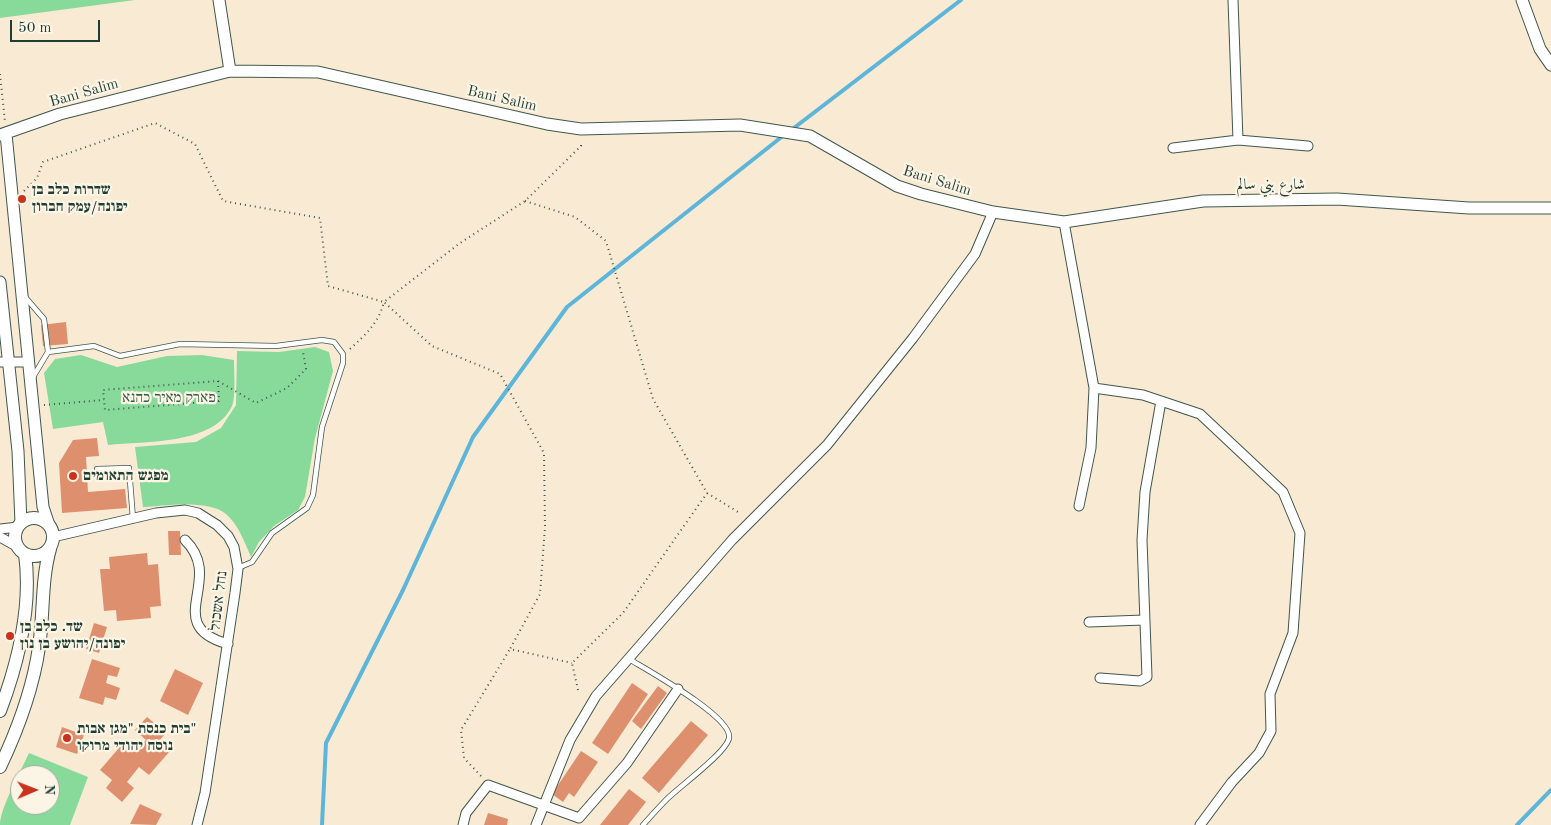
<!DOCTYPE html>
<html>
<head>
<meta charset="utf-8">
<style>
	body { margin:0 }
	#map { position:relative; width:1551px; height:825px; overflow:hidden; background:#f9ead4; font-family:"Old Standard TT",serif }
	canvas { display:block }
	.north { position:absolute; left:10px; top:765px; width:50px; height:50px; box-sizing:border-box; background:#fcf5e5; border:1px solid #a4ab9e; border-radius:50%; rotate:89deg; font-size:14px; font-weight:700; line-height:20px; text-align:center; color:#1f3d34 }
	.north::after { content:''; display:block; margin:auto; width:18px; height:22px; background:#c8321e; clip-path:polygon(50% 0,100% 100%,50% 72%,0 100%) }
	.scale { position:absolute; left:10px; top:20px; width:90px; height:22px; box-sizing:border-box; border:2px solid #1f3d34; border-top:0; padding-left:6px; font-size:15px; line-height:18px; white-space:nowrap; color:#1f3d34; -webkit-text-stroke:4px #fcf5e5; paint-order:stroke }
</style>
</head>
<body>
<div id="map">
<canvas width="1551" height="825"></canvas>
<div class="north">N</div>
<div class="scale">50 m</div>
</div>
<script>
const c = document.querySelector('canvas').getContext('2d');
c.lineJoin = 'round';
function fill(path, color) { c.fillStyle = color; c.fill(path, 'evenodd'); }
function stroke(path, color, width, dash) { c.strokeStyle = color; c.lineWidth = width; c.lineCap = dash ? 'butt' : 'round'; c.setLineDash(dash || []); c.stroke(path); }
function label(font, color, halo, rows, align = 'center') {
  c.font = font + ' "Old Standard TT",Amiri,"Frank Ruhl Libre",serif'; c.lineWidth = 4.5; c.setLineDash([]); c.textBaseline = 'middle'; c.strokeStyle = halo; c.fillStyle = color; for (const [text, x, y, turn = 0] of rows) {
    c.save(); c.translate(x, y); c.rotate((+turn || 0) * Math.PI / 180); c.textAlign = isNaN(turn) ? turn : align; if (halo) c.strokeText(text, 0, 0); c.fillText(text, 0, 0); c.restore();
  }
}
fill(new Path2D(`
	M0 0H135L0 18Z
	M315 347 329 352 333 371 315 438 305 497 298 510 274 526 259 542 251 557C245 543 238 524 226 514 208 499 165 506 143 507L135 447 196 442 221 428 236 405 237 351 279 352Z
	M81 355 117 367 167 356 202 355 234 360C234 371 236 397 232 406 214 445 145 441 108 445L103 422 53 429 44 373 55 359Z
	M29 753 88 777 70 825H0C0 808 21 771 29 753ZM20 775H50V805H20Z`), '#88da9b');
stroke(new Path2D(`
	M790 131 961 0
	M322 825 326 743 403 590 473 437 567 307 784 135
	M1517 825 1551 790`), '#5db5da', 4);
fill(new Path2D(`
	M66 322 68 344 43 346 41 325Z
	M97 438 99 456 86 457 88 492 125 489 127 508 62 513 59 463 73 440Z
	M168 531H180L181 555H169Z
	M147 553 148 565 158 564 161 606 150 607 151 618 117 621 116 610 104 611 100 569H110L109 557Z
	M94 623 107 627 99 653 86 649Z
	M92 659 120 668 117 677 108 675 106 683 120 688 116 700 105 697 103 705 79 698Z
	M175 669 203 683 188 715 160 701Z
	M632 683 648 694 608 754 592 743Z
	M658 686 667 693 641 729 632 721Z
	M147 717 166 733 159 741 170 751 149 775 139 767 127 782 134 788 122 802 106 788 112 780 100 770 124 742 135 752 146 740 135 730Z
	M691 721 708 735 659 793 642 778Z
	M62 727 84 735 77 754 56 747Z
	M581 751 598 762 574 797 569 793 563 802 552 794Z
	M629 789 646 802 628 825H600Z
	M140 804 162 814 156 825 130 824Z
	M488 813 508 819 507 825H484Z`), '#de8f6e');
const service = new Path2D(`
	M25 297 44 319 48 352 33 377
	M48 352 94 346 120 356 180 344 276 346 322 340 334 342 343 354V363L322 427 313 495 307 508 272 533 252 562 238 568
	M97 469 129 468 133 519
	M629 659C647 670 733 717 729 738 727 752 679 787 667 799 659 807 651 816 643 825`);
const minor = new Path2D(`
	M1238 140 1308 146
	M1173 148 1238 140 1233 0
	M1064 222 1094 388 1091 448 1079 506
	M0 362H29
	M1094 388 1143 395 1200 414 1283 492 1300 533 1293 633 1270 694 1271 731 1259 753 1232 782 1200 825
	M0 529 18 527
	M0 537 18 547
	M53 537 156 513 185 510 198 513 217 525 228 536 234 547 238 569 235 593 205 793 197 825
	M185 540C226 580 160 625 228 644
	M1089 622 1144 620
	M1100 678 1140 681 1147 677 1142 540 1145 492 1161 401
	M463 825 466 813 488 785 579 818 627 763 678 689
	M536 825 570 740 596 696 732 540 827 445 913 338 975 254 993 212`);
const tertiary = new Path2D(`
	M219 0 230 71
	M1522 0 1540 49 1551 65
	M6 134 43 507 49 525
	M0 135 60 114 230 71 318 72 547 124 581 129 740 125 810 136 897 186 921 194 993 212 1064 222 1203 201 1337 199 1469 208H1551
	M0 282 18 451 21 523`);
const secondary = new Path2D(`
	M15 537a19 19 0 1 1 38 0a19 19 0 1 1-38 0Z
	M0 711C18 663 32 605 25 554
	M0 767C18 729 33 689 39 647 44 614 41 581 50 549`);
stroke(service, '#40574c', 6);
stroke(minor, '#40574c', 11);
stroke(tertiary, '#40574c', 13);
stroke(secondary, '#40574c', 14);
stroke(new Path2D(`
	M0 74 5 122
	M24 191 37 178 43 162 155 123 195 144 223 201 320 218 328 286 384 302 460 243 525 201 581 146V141
	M525 201 575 217 606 241 653 399 707 493 738 512
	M350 349C366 334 378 324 384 302L432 346 500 374 544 453 545 527 540 594 510 649 572 663
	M218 381 219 401 105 410 103 390 218 381 256 403 287 388 306 369 303 352
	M44 405 104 400
	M578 690 572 663 623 613 707 493
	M481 776 464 758 461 730 510 649`), '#40574c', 2, [1, 4]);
stroke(service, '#fff', 4.5);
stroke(minor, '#fff', 9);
stroke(tertiary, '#fff', 11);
stroke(secondary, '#fff', 12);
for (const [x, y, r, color] of [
	[22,199,5,"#c8321e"],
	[73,476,5,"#c8321e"],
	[10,636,5,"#c8321e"],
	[67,738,5,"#c8321e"]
]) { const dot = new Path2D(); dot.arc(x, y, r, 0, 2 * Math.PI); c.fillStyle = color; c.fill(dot); stroke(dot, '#fcf5e5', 2); }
label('15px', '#1f3d34', '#fcf5e5', [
	["Bani Salim",84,93,-16],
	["Bani Salim",502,99,13],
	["Bani Salim",937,181,17],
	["شارع بني سالم",1271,185],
	["נחל אשכול",219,601,-83]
]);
label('bold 15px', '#1f3d34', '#fcf5e5', [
	["שדרות כלב בן",32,190],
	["יפונה/עמק חברון",32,207],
	["מפגש התאומים",83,476],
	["שד. כלב בן",20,627],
	["יפונה/יהושע בן נון",20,644],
	["בית כנסת \"מגן אבות\"",77,729],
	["נוסח יהודי מרוקו",77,746]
], 'left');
label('15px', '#345c49', '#fcf5e5', [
	["פארק מאיר כהנא",169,398]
]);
</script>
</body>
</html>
